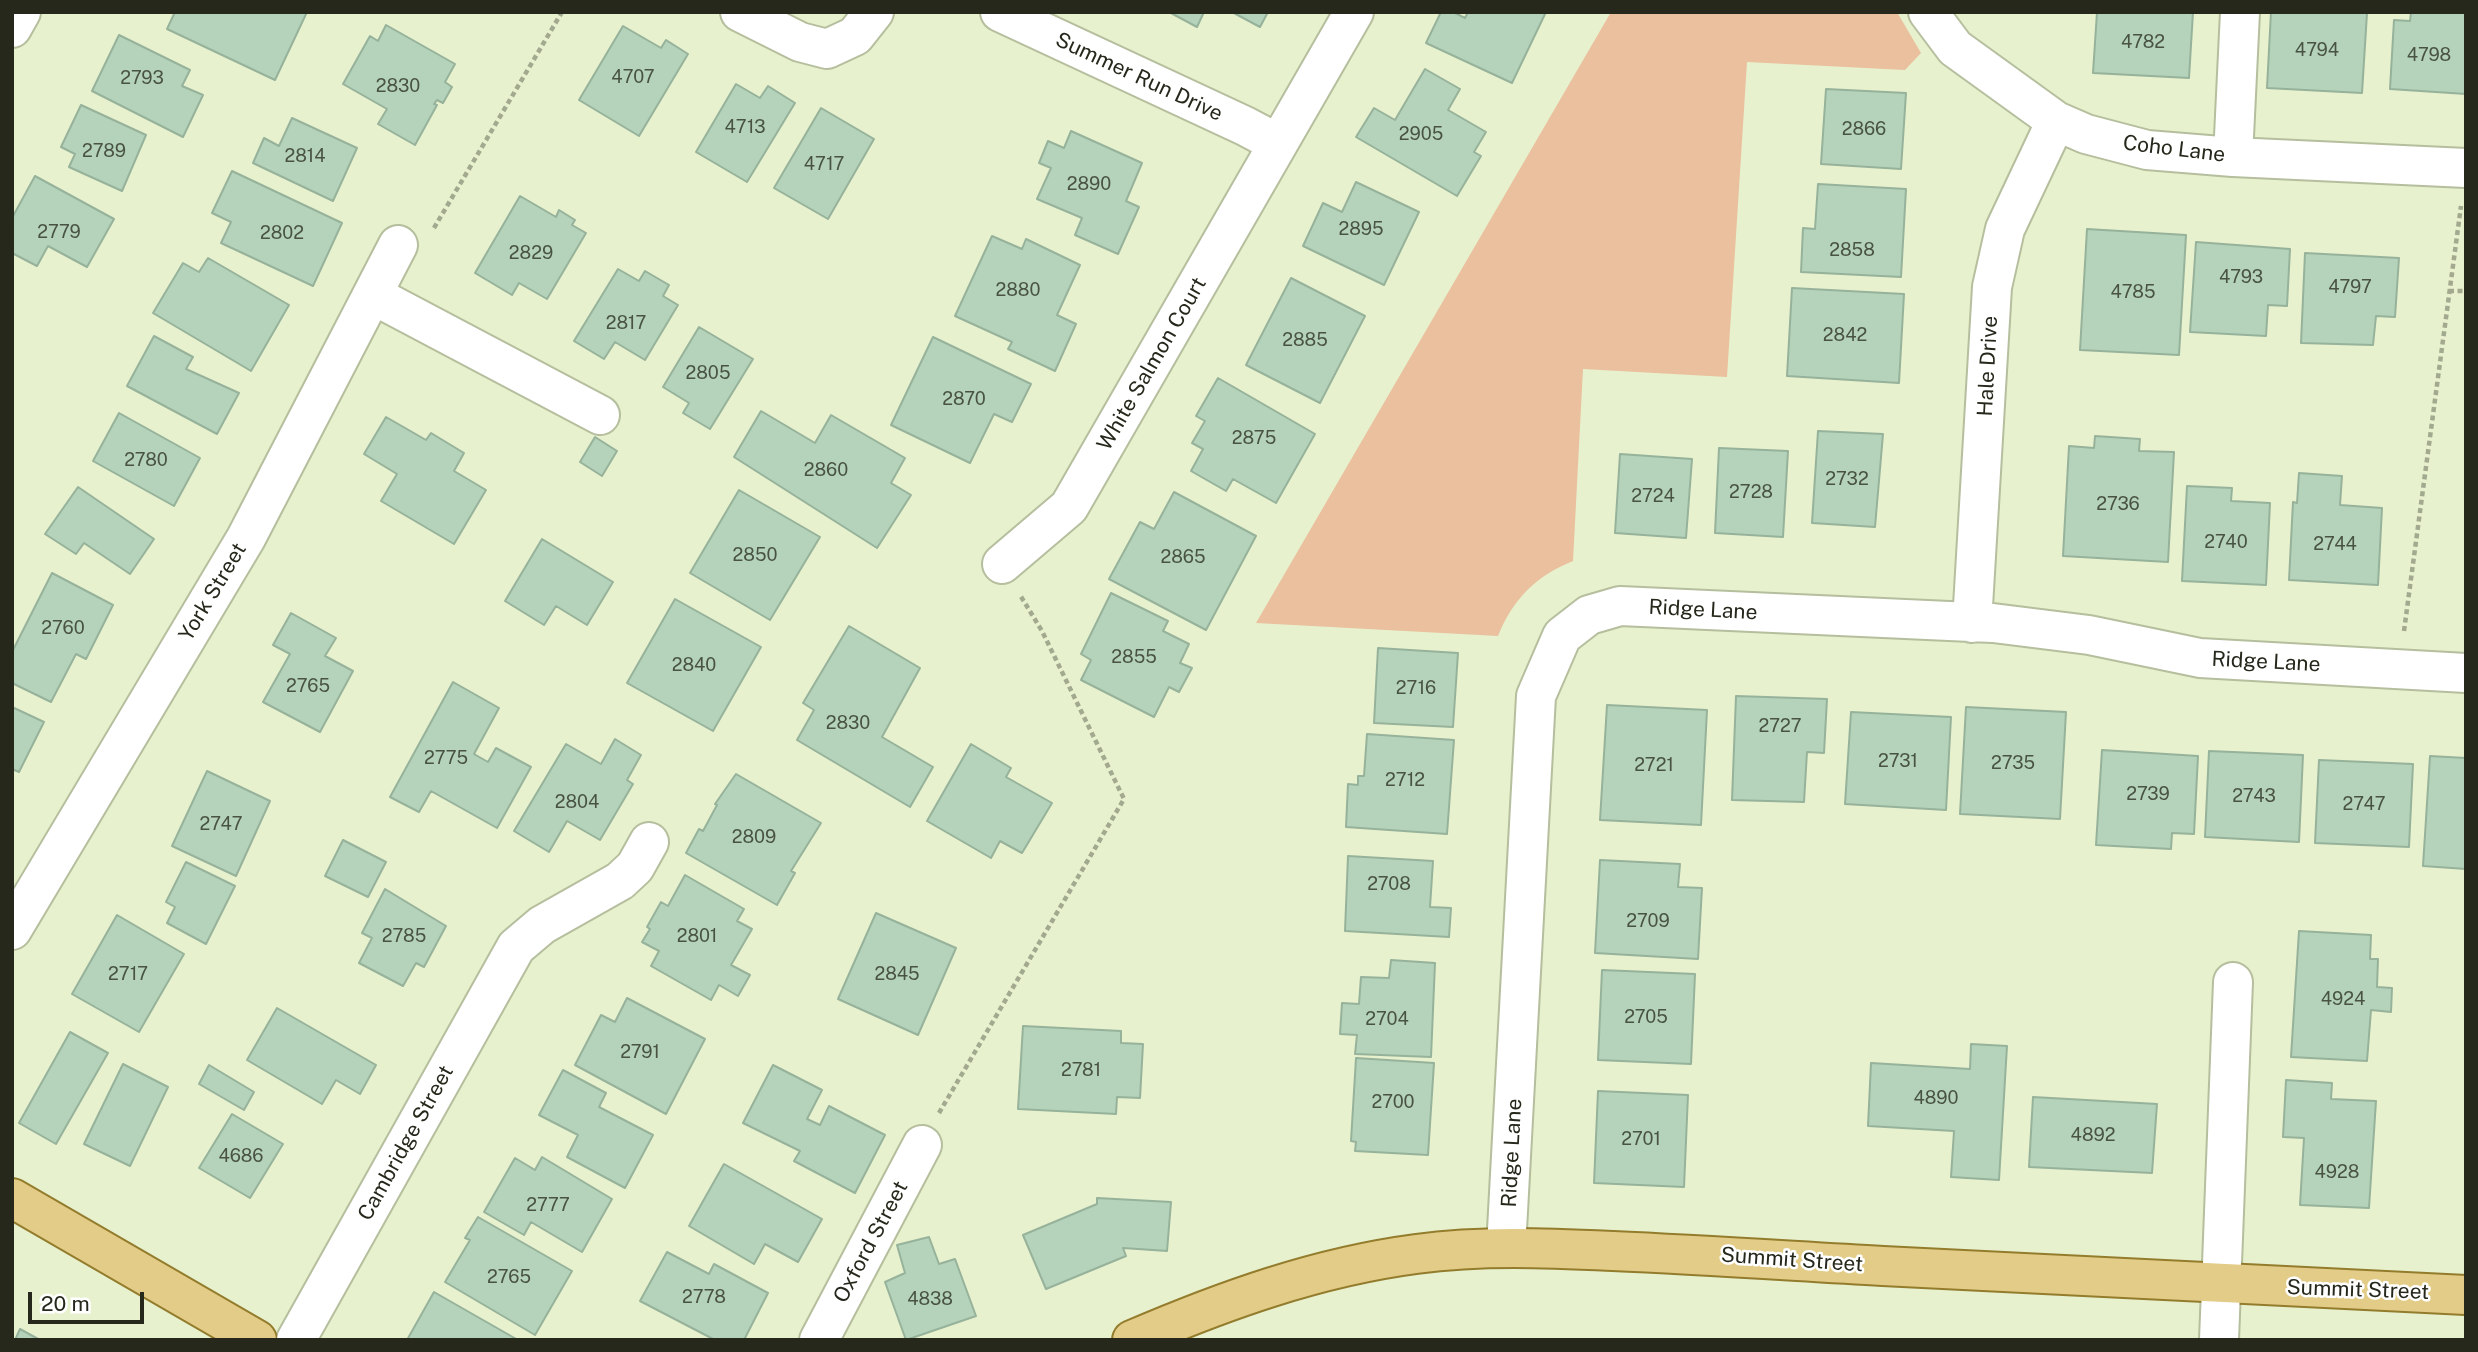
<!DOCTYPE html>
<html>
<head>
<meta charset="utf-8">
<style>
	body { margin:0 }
	#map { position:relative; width:2478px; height:1352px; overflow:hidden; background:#e7f1ce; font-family:"Public Sans",sans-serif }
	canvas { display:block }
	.frame { position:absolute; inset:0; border:14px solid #25281b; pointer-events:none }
	.scale { position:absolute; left:28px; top:1292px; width:116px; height:32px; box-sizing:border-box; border:4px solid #25281b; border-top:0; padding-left:9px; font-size:21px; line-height:24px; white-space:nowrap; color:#25281b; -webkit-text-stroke:5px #fff; paint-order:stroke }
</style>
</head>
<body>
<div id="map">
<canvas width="2478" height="1352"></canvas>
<div class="frame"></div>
<div class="scale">20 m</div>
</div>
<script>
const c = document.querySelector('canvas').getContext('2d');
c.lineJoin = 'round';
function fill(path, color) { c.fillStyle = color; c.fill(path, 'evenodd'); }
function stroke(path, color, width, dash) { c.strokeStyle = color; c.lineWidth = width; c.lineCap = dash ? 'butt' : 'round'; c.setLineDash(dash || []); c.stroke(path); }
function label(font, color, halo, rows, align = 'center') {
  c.font = font + ' "Public Sans",sans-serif'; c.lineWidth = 5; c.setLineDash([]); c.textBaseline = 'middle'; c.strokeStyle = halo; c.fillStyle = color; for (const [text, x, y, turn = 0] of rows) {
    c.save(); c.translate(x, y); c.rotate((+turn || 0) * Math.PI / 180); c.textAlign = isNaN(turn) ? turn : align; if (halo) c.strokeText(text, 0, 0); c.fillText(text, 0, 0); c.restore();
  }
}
fill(new Path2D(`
	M1611 12H1897L1921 53 1905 70 1747 62 1727 377 1583 369 1573 561C1536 576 1513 599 1498 636L1256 623Z`), '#eac09e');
const building = new Path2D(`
	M175 12H307L275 80 167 29Z
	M1169 12H1204L1197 27Z
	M1232 12H1268L1260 27Z
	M1441 12H1453L1465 18 1468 12H1546L1512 83 1426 43Z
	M2097 12H2193L2189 78 2093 73Z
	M2271 12 2367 13 2362 93 2267 88Z
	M2411 12H2466V94L2390 89 2394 20 2410 21Z
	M386 25 455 64 445 82 452 87 443 103 437 100 434 104 437 105 415 145 378 124 387 109 343 84 370 36 378 41Z
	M623 26 661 48 666 40 688 54 639 136 579 100Z
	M119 35 190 70 182 86 203 95 183 137 92 91Z
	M1425 69 1460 89 1448 110 1486 132 1474 152 1481 156 1457 196 1356 137 1374 108 1395 120Z
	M736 84 760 98 768 86 795 103 747 182 696 152Z
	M1826 89 1906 93 1901 169 1821 164Z
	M81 105 146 135 122 191 69 167 75 154 61 147Z
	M821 108 874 139 828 219 774 188Z
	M292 118 357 148 333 201 253 163 264 138 279 146Z
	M1071 131 1142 163 1126 201 1139 207 1118 254 1075 235 1082 218 1037 199 1051 168 1039 163 1048 141 1064 148Z
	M232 171 342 223 313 286 221 243 231 222 212 213Z
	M35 176 114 219 87 267 48 246 37 266 12 253V218Z
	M1356 182 1419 212 1384 285 1303 246 1323 203 1342 212Z
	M1818 184 1906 189 1901 277 1801 272 1803 228 1815 229Z
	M520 196 556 217 559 210 575 220 572 225 586 233 547 299 519 283 512 295 475 273Z
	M2087 229 2186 235 2179 355 2080 350Z
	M992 236 1022 249 1026 239 1080 265 1057 315 1076 324 1055 371 1008 349 1012 342 955 316Z
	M2196 242 2290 249 2287 306 2268 305 2266 336 2190 332Z
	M2305 253 2399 258 2395 317 2376 316 2373 345 2301 343Z
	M208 258 289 305 251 371 153 313 183 263 199 272Z
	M618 269 639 281 645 271 669 285 663 296 678 305 645 360 615 342 604 359 574 341Z
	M1291 278 1365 316 1320 403 1246 365Z
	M1792 288 1904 294 1899 383 1787 376Z
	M699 327 753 359 710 429 683 413 689 403 663 387Z
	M154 336 193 357 186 369 239 393 217 434 127 386Z
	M933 337 1031 384 1012 422 994 414 970 463 891 425Z
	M1218 378 1315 434 1276 503 1233 479 1226 491 1191 471 1203 449 1192 443 1205 421 1196 416Z
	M761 411 815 443 831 415 905 458 891 483 911 495 877 548 734 457Z
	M119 413 200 458 174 506 93 461Z
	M386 417 426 440 431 433 464 453 454 471 486 490 454 544 381 501 397 474 364 454Z
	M1818 431 1883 434 1875 527 1812 523Z
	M2095 436 2140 439 2139 451 2174 452 2168 562 2063 556 2069 446 2094 448Z
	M595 437 617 451 602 476 580 462Z
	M1719 448 1788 451 1783 537 1715 533Z
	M1620 454 1692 459 1686 538 1615 533Z
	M2299 473 2342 476 2340 505 2382 508 2378 585 2289 580 2293 502 2297 503Z
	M2187 486 2232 488 2231 501 2270 503 2266 585 2182 581Z
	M78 487 154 539 130 574 84 543 76 554 45 534Z
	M739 490 820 537 770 620 690 573Z
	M1174 492 1256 536 1206 630 1109 579 1140 522 1154 529Z
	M542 539 613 582 587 625 556 606 544 625 505 601Z
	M52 573 113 605 86 659 76 654 51 702 12 683V652Z
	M1111 593 1168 621 1163 631 1189 644 1180 663 1192 668 1179 692 1169 687 1154 717 1081 680 1091 660 1081 654Z
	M675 599 761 647 713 731 627 683Z
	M291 613 336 638 325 656 353 671 320 732 263 702 290 654 273 645Z
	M849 626 920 668 882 737 933 767 910 807 797 740 814 710 803 703Z
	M1378 648 1458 653 1453 727 1374 723Z
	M453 682 499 708 474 754 488 762 496 748 531 767 497 828 431 791 419 812 390 797Z
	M1736 696 1827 699 1824 753 1807 752 1804 802 1732 800Z
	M1607 705 1707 710 1701 825 1600 820Z
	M12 707 44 722 19 772 12 769Z
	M1966 707 2066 712 2060 819 1960 814Z
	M1851 712 1951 717 1946 810 1845 804Z
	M1367 734 1454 740 1447 834 1346 827 1348 784 1358 785V776H1364Z
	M615 739 641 755 627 780 633 784 600 840 567 821 549 852 514 831 566 744 601 764Z
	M971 744 1011 768 1006 777 1052 803 1022 853 1000 841 991 858 927 821Z
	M2102 750 2198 756 2194 834 2172 833 2171 849 2096 845Z
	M2209 751 2303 755 2299 842 2205 837Z
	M2430 756 2466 758V869L2423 866Z
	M2319 760 2413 764 2409 847 2315 843Z
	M207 771 270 801 236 876 172 846Z
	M736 774 821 823 791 871 795 873 777 905 686 853 699 829 703 831 717 805 715 804Z
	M343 840 386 862 368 897 325 876Z
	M1348 856 1433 861 1430 907 1451 908 1449 937 1345 931Z
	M1600 860 1680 864 1678 887 1702 888 1698 959 1595 953Z
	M186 862 235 886 206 944 167 923 175 907 166 902Z
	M685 875 744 909 737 921 752 929 731 965 750 975 738 996 719 985 711 1000 651 966 659 951 642 942 650 929 647 927 661 902 668 906Z
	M385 889 446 926 424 967 416 963 403 986 359 963 372 938 362 933Z
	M876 913 956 948 918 1035 838 999Z
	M117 915 184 954 139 1032 72 994Z
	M2299 931 2371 935 2370 959H2378L2377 987 2392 988 2391 1012 2371 1010 2367 1061 2291 1057Z
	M1391 960 1435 963 1431 1057 1355 1054 1357 1035 1340 1034 1342 1003 1359 1004 1361 977 1389 978Z
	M1602 970 1695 974 1691 1064 1598 1060Z
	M627 998 705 1039 666 1114 575 1065 601 1015 615 1022Z
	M277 1008 376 1065 360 1094 336 1080 322 1104 247 1060Z
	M1023 1026 1121 1031V1043L1143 1044 1140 1098 1117 1097 1116 1114 1018 1109Z
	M70 1032 108 1053 56 1144 19 1123Z
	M1971 1044 2007 1046 1999 1180 1951 1177 1954 1131 1868 1126 1871 1063 1970 1069Z
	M1356 1058 1434 1063 1428 1155 1355 1151 1356 1142 1351 1141Z
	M123 1064 168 1087 130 1166 84 1144Z
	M209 1065 254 1092 244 1110 199 1084Z
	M773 1065 822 1090 807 1119 820 1125 829 1106 885 1135 855 1193 794 1161 800 1151 743 1123Z
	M563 1070 606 1093 599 1107 653 1135 625 1188 567 1157 578 1135 539 1115Z
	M2286 1080 2332 1083 2331 1099 2376 1101 2369 1208 2300 1205 2304 1138 2283 1137Z
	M1598 1091 1688 1095 1684 1187 1594 1183Z
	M2033 1097 2157 1104 2152 1173 2029 1167Z
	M232 1114 283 1144 250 1198 199 1168Z
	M542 1157 612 1199 582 1252 531 1222 524 1235 484 1212 515 1158 535 1170Z
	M724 1164 822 1219 798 1262 765 1244 754 1264 689 1226Z
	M1097 1198 1171 1202 1167 1251 1123 1248 1126 1256 1046 1289 1023 1235 1097 1204Z
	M478 1217 572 1271 535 1335 445 1282 470 1240 465 1238Z
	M929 1237 939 1264 955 1259 976 1316 906 1340 885 1282 905 1273 897 1245Z
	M667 1252 709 1274 714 1264 768 1293 744 1340H715L640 1301Z
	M434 1292 518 1340H407Z
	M20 1329 40 1340H15Z`);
fill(building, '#b5d3ba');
stroke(building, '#96b29a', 2);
const minor = new Path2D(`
	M740 12 800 42 827 49 855 36 874 12
	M1000 12 1245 126 1277 143
	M1928 12 1955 48 2056 121 2086 134 2147 150 2233 157 2466 168
	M12 28 21 12
	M2233 157 2240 12
	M373 295 600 415
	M1002 564 1069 507 1354 12
	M1972 623 1992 287 2005 229 2056 121
	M12 930 246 538 398 245
	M1506 1248 1536 696 1562 636 1589 615 1620 606 1993 623 2089 635 2200 658 2466 673
	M296 1340 516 947 542 925 620 881 635 867 649 842
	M819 1340 922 1145
	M2219 1340 2233 982`);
const major = new Path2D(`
	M12 1198 257 1340
	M1132 1340C1223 1301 1317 1267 1416 1254 1482 1245 1547 1248 1613 1251 1703 1255 1793 1261 1883 1266 2078 1276 2272 1287 2466 1295`);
stroke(minor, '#b5be9d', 42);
stroke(major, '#947c2d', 42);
stroke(new Path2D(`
	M434 228 562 12
	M2449 291H2466
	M2404 631 2461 206
	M939 1113 1124 799 1042 631 1020 595`), '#a2a98e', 4.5, [5, 3.5]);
stroke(minor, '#fff', 38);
stroke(major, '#e3cc87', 38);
label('18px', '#495343', null, [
	["4782",2143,42],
	["4794",2317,50],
	["4798",2429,55],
	["4707",633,77],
	["2793",142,78],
	["2830",398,86],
	["4713",745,127],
	["2866",1864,129],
	["2905",1421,134],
	["2789",104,151],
	["2814",305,156],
	["4717",824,164],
	["2890",1089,184],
	["2895",1361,229],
	["2779",59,232],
	["2802",282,233],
	["2858",1852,250],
	["2829",531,253],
	["4793",2241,277],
	["4797",2350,287],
	["2880",1018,290],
	["4785",2133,292],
	["2817",626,323],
	["2842",1845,335],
	["2885",1305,340],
	["2805",708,373],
	["2870",964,399],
	["2875",1254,438],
	["2780",146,460],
	["2860",826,470],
	["2732",1847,479],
	["2728",1751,492],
	["2724",1653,496],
	["2736",2118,504],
	["2740",2226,542],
	["2744",2335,544],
	["2850",755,555],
	["2865",1183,557],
	["2760",63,628],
	["2855",1134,657],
	["2840",694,665],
	["2765",308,686],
	["2716",1416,688],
	["2830",848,723],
	["2727",1780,726],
	["2775",446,758],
	["2731",1898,761],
	["2735",2013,763],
	["2721",1654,765],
	["2712",1405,780],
	["2739",2148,794],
	["2743",2254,796],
	["2804",577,802],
	["2747",2364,804],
	["2747",221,824],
	["2809",754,837],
	["2708",1389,884],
	["2709",1648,921],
	["2785",404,936],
	["2801",697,936],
	["2717",128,974],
	["2845",897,974],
	["4924",2343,999],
	["2705",1646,1017],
	["2704",1387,1019],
	["2791",640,1052],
	["2781",1081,1070],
	["4890",1936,1098],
	["2700",1393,1102],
	["4892",2093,1135],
	["2701",1641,1139],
	["4686",241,1156],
	["4928",2337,1172],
	["2777",548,1205],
	["2765",509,1277],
	["2778",704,1297],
	["4838",930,1299]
]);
label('21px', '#25281b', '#fff', [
	["Summer Run Drive",1139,77,25],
	["Coho Lane",2174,149,7],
	["White Salmon Court",1152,364,-60],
	["Hale Drive",1988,366,-87],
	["York Street",213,592,-59],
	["Ridge Lane",1703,610,3],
	["Ridge Lane",2266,662,3],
	["Cambridge Street",406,1143,-61],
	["Ridge Lane",1512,1153,-87],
	["Oxford Street",871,1242,-62],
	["Summit Street",1792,1260,4],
	["Summit Street",2358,1290,2]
]);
</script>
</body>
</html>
